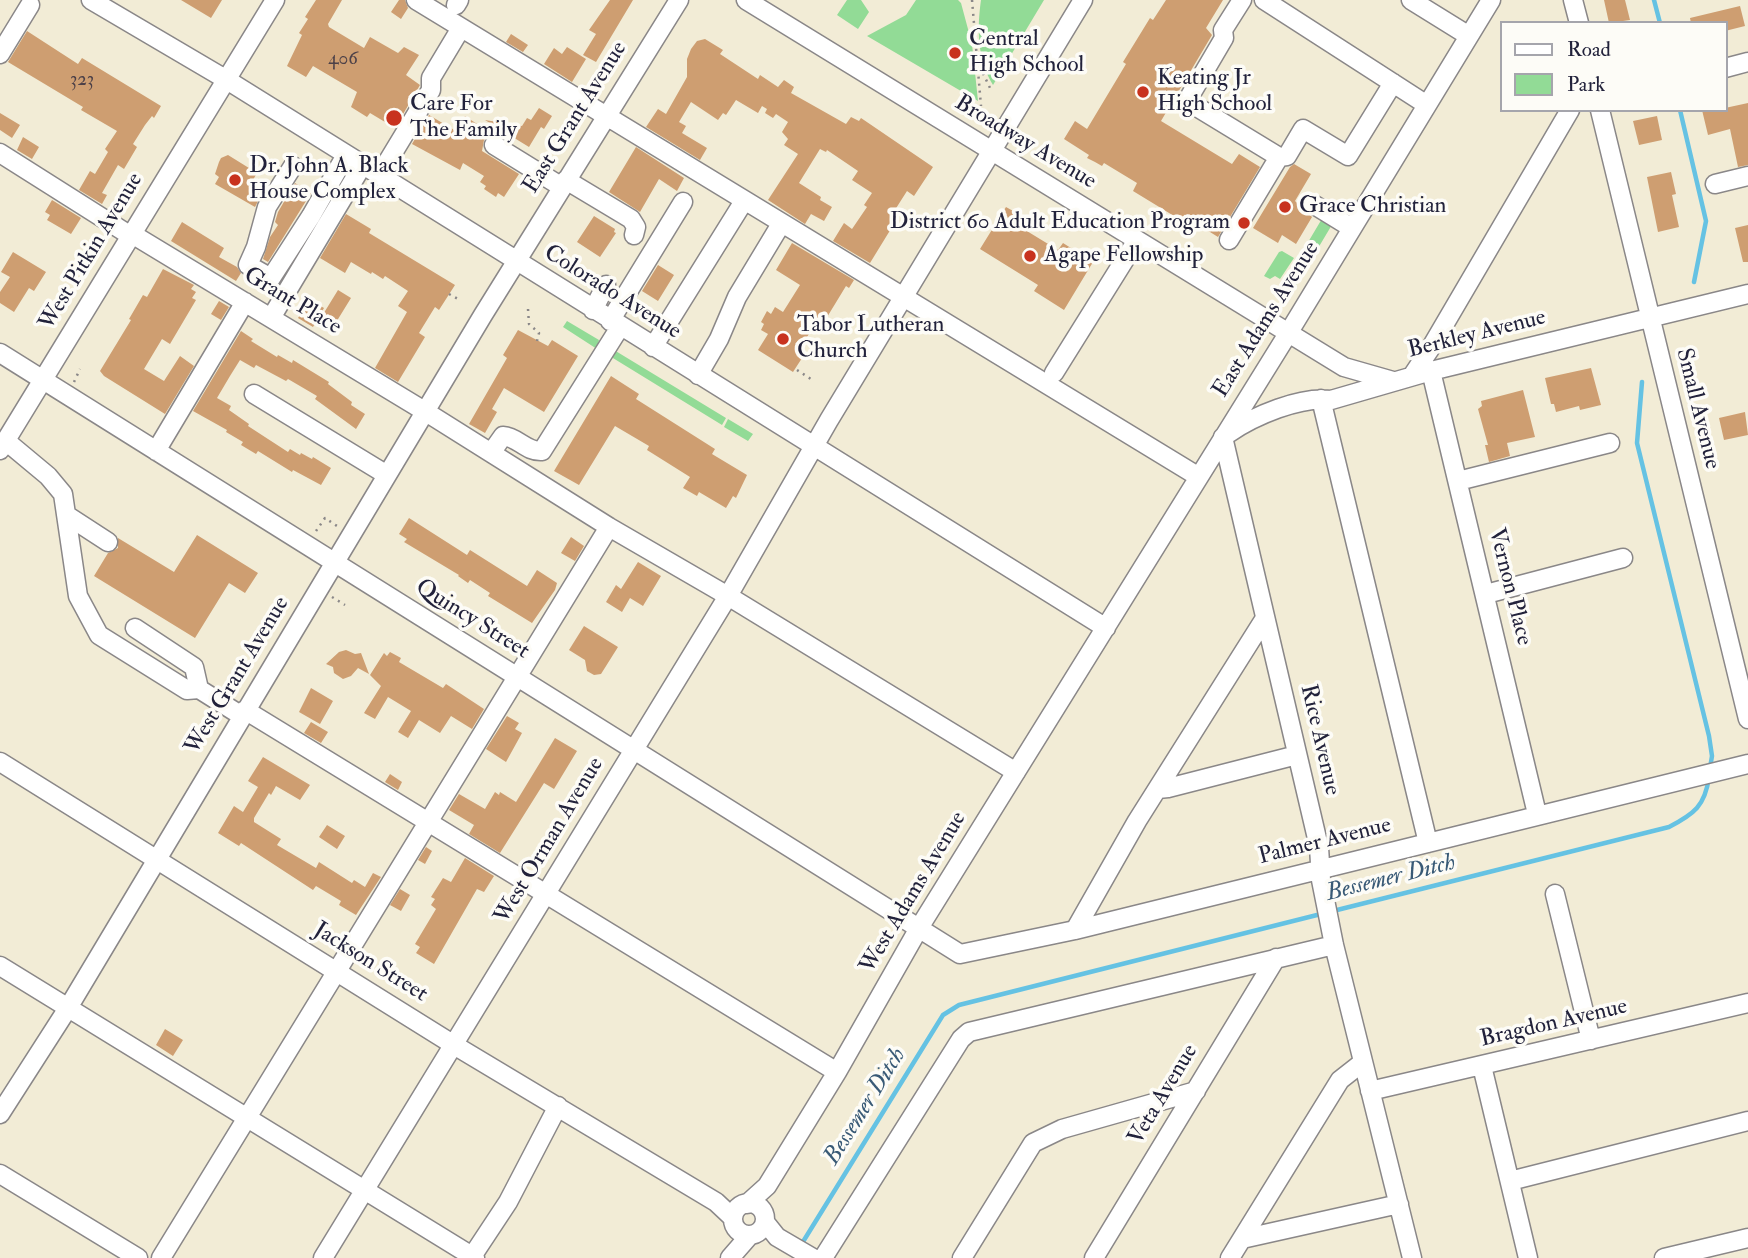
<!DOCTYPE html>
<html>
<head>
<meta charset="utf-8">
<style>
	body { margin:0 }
	#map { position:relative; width:1748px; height:1258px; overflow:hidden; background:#f2ecd6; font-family:"IM FELL Double Pica",serif }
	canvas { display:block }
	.legend { position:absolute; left:1500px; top:21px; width:228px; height:91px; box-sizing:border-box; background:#fdfcf7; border:2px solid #a5a5ac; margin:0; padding:9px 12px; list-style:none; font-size:21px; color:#22223b }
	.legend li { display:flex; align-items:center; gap:14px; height:35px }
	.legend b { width:35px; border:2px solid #a5a5ac }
</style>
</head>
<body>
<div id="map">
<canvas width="1748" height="1258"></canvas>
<ul class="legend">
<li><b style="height:9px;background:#fff"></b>Road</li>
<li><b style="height:19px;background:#92db96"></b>Park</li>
</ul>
</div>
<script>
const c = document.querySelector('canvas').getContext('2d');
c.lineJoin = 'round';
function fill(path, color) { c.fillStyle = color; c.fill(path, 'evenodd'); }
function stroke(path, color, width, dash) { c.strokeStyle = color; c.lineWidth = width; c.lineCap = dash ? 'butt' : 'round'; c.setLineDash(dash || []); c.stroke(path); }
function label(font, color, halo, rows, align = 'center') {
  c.font = font + ' "IM FELL Double Pica",serif'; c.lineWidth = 7; c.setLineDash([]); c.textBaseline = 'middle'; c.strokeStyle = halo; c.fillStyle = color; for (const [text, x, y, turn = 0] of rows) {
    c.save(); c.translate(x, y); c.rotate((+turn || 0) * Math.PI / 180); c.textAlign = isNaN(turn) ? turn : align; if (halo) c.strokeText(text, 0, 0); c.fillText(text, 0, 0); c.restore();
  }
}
fill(new Path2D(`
	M847 0H861L869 12 858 29 837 15Z
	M916 0H958L961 3 972 44 978 101 867 36 906 15Z
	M981 0H1044L993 85C977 59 977 28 981 0Z
	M1323 217 1333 223 1292 292 1282 286Z
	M1282 251 1294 258 1280 279 1275 276 1270 279 1264 276 1279 252Z
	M567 321 599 340 597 349 563 327Z
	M614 350 726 418 722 425 608 355Z
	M728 419 753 434 748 441 724 427Z`), '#92db96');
stroke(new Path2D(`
	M1654 0 1660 23
	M1680 110 1706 221 1694 282
	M1642 382 1637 443 1709 736 1712 756 1710 768
	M1333 911 1669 827C1694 814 1705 806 1709 777
	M801 1245 943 1015 959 1005 1325 913`), '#65c2e3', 4.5);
fill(new Path2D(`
	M181 0H222L211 18Z
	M316 0H342L328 24 329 27 364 48 370 37 398 53 404 47 419 55 406 75 420 85 395 128 370 113 367 117 351 107 357 92 313 66 306 77 287 66 302 35 299 33 308 19 305 17Z
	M399 0H405L408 8 401 19 391 12Z
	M610 0H633L596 62 583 55 596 34 589 30Z
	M1166 0H1223L1206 28 1212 35 1161 121 1232 164 1239 154 1260 167 1218 237 1194 222 1192 227 1133 191 1137 183 1104 163 1102 166 1095 162 1087 158 1089 155 1064 139 1075 121 1087 129 1126 64 1123 62 1150 18 1153 20Z
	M1604 0H1625L1630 20 1609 23Z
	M1740 6 1745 26 1725 31V23H1691L1690 18Z
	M27 31 78 64 82 58 161 106 154 118 152 116 145 125 133 144 137 147 124 169 118 165 102 193 107 195 102 204 79 190 90 171 95 174 108 152 105 149 117 131 81 110 83 107 8 62Z
	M511 34 528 45 523 52 506 42Z
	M705 39 723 50 720 54 758 79 760 75 778 87 784 80 794 87 791 93 846 124 851 117 859 121 861 118 933 167 914 196 907 191 893 213V216L897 219 870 263 833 241 844 223 852 229 867 207 864 205 872 193 852 180 858 171 827 150 826 152 820 149 799 183 821 197 820 200 832 207 824 221 811 214 805 224 768 200 798 154 784 145 788 139 782 132 788 122 776 114 773 118 765 113 767 109 762 106 758 113 736 100 726 115 723 113 718 120 691 102 679 122 686 126 682 133 707 148 700 160 646 127 658 109 666 114 687 77V59L691 49 697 41Z
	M567 47 586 59 572 82 544 64 554 48 562 54Z
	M1748 103V165L1738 167 1730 129 1708 135 1702 110H1725V108Z
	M539 108 552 116 544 129 541 127 529 147 485 120 522 126 527 118 531 120Z
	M0 113 20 125 12 138 0 130Z
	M429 115 456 131 465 116 492 134 484 140 482 151 519 174 504 197 498 193 496 197 484 189 486 186 480 182 484 176 463 163 460 170 412 144Z
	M1657 116 1662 140 1639 145 1633 121Z
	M23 137 39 147 32 159 17 150Z
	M636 147 684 178 677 191 659 179 640 212 609 192Z
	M228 155 257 173 249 187 261 195 255 207 215 184 219 177 215 174 219 162 221 158Z
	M1294 164 1311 174 1295 201 1312 217 1296 244 1282 235 1278 243 1253 228 1290 167Z
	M1671 172 1676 194 1672 195 1679 227 1658 232 1647 177Z
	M295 183 311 193 268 262 263 259 270 237 278 225 275 222 278 212Z
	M52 200 81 218 71 234 47 220 50 215 45 212Z
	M1006 207 1022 216 1017 225 1058 250 1063 243 1093 262 1064 310 1034 291 1038 285 980 249Z
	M346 214 371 229 369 233 455 285 439 310 435 307 419 333 425 337 398 382 375 368 407 312 398 306 408 291 385 276 383 279 372 272 371 274 351 262 345 273 320 258Z
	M594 216 615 229 614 232 616 233 600 257 577 242Z
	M182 222 224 248 219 257 237 267 241 273 236 281 171 241Z
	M1748 225V262H1743L1735 228Z
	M792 243 854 280 849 288 846 286 821 327 815 324 798 352 804 355 793 372 758 350 768 334 761 330 764 324 761 322 767 311 771 314 775 307 783 312 800 285 776 270Z
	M13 252 46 272 34 291 29 288 14 312 0 303V292L10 277 1 272Z
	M658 265 674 275 658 301 642 291Z
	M163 269 194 285 191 289 196 292 192 298 196 300 170 344 162 339 144 369 164 381 180 356 194 366 165 414 104 376 100 371 131 320 129 319 143 295 147 297Z
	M338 290 351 298 335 324 322 316Z
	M310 300 324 308 313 327 298 318Z
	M219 301 229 307 221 320 211 314Z
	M518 330 548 346 552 340 578 356 544 412 504 388 492 409 497 412 485 433 469 424 507 358 503 355Z
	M241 331 253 339 251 341 277 357 278 355 292 363 293 360 329 382 328 384 352 402 351 405 365 414 356 429 315 399 317 396 288 379 286 381 256 365 254 368 240 360 230 376 217 398 231 406 229 410 249 424 248 426 288 452 290 449 300 455 301 453 312 459 313 457 331 468 321 485 293 470 292 472 258 451 256 454 241 445 243 442 226 432 227 430 193 411Z
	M1591 368 1601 405 1580 410 1579 406 1556 412 1554 404H1551L1545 378Z
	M611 376 639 394 636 399 715 449 712 454 747 475 736 498 733 496 726 508 699 492 697 496 683 488 690 477 647 450 649 446 615 426 579 485 554 471Z
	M1523 390 1535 437 1507 443 1510 456 1489 462 1485 445H1488L1478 409 1482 406 1481 401Z
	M1745 412 1748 435 1724 440 1719 418Z
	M409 518 467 555 470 550 527 586 537 570 557 583 555 590 532 623 488 596 490 593 470 580 468 583 458 576 459 575 404 542 407 539 399 534Z
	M197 535 258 573 245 593 229 583 195 638 94 576 108 553 118 548V538L174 572Z
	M571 537 584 546 575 561 561 553Z
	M638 562 661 576 643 606 630 598 622 612 606 602 616 585 621 589Z
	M584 626 618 647 601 674 594 675 587 671 585 660 569 650Z
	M346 650 355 654 361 653 369 674 358 668 351 676 343 679 334 673 333 667 326 664 339 652Z
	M390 652 401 658 399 662 443 688 446 684 484 709 472 729 451 716 440 733 419 720 408 738 398 732 411 711 388 697 375 719 364 713 381 686 370 675 384 653 387 656Z
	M311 688 333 701 320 724 299 712Z
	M507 716 519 723 515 729 522 733 506 762 486 749Z
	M311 722 328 732 321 743 304 733Z
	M555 738 577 751 554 789 544 783 500 853 469 834 474 825 449 810 459 794 485 809 495 792 499 795 500 792 516 802Z
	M263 757 310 785 300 800 276 786 271 795 269 793 254 818V822L281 839 277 845 316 868 319 862 352 883 354 880 365 887 373 873 381 877 356 915 339 905 341 901 316 886 313 890 241 843 239 846 218 833 234 806 243 812 258 787 248 781Z
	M390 774 402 782 398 790 385 782Z
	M327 825 345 836 337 849 319 837Z
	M426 847 432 851 425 864 418 860Z
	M465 858 494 876 484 892 477 889 434 964 416 953 420 947 415 944 436 909 431 905 435 899 431 897 443 878 451 882Z
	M400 889 410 895 401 911 390 905Z
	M165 1029 183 1040 173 1056 156 1045Z`), '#ce9e71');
const minor = new Path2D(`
	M91 0 227 80 1106 628
	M416 0 1199 477
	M746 0 1344 367 1393 381
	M1264 0 1427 105
	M1411 0 1469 36
	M1573 0 1579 23
	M456 5 459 0
	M0 54 30 5
	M1725 68 1748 62
	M1600 110 1748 719
	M494 145 562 187
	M0 153 131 236
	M1279 157 1287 156 1303 129 1348 156 1393 83
	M293 166 267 207 256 247 248 265 271 278 311 216 346 155
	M379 176 431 90V78L461 28
	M566 180 631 219 636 227 634 235
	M1715 184 1748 176
	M1313 204 1352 228
	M132 234 426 412 609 527 728 596 1016 772
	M1229 240 1279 157 1187 101 1224 38 1223 30 1242 0
	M593 310 606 285
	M271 318 362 166
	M610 321 683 202
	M653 347 744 201
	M0 353 960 954 1075 930 1748 764
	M1431 371 1537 814
	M1054 373 1137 240
	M698 375 719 339 737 297 781 224
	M1412 376 1430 349 1570 110
	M254 394 387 475
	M1321 399 1428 843
	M1229 433C1254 416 1300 396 1331 400L1431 371 1748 294
	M1223 437 1319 847 1321 880 1334 945 1412 1258
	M6 441 48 476 63 494 78 596 99 635 187 690 199 689 242 716
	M0 450 275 0
	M156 451 245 302
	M491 453 503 436C518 437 526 452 542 451L620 327
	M1458 481 1610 443
	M68 516 108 542
	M1486 594 1623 558
	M135 628 194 667 199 689
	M245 710 837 1072
	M0 762 454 1045 716 1202 733 1218
	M1158 789 1168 788 1297 755
	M1555 894 1591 1040
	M1075 930 1137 821 1265 618
	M0 966 475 1258
	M1482 1066 1528 1258
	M1370 1091 1748 1003
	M0 1114 68 1008 483 315 679 0
	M0 1174 138 1258
	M1510 1181 1748 1121
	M733 1219a16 16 0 1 1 32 0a16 16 0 1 1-32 0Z
	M747 1204 767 1186 837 1072 919 928 1289 332 1491 0
	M765 1222 777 1237 813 1258
	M1242 1239 1399 1204
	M161 1258 609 527
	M323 1258 728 596 829 420 1083 0
	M471 1258 508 1202 558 1106
	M730 1258 750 1235
	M823 1258 961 1039 969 1032 1334 945
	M962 1258 1033 1143 1062 1129 1196 1091
	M1094 1258 1276 958
	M1230 1258 1340 1080 1363 1062
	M1664 1258 1748 1238`);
stroke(minor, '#8a8788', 21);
stroke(new Path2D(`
	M972 0 981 106
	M980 67 991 90
	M449 294 458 299
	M528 309 529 324 539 333 537 341
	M826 319 845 330
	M797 370 814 381
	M74 382 80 369
	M316 531 325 518 337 526
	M332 597 345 605`), '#8a8788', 2.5, [2, 5]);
stroke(minor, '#fff', 18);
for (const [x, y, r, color] of [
	[955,53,7,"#c8321e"],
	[1143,92,7,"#c8321e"],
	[394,118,9,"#c8321e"],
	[235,180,7,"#c8321e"],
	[1285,207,7,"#c8321e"],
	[1244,223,7,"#c8321e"],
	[1030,256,7,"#c8321e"],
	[783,339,7,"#c8321e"]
]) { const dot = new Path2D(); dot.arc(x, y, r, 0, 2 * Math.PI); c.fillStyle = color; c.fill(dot); stroke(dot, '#fdfcf7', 2.5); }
label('19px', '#4d4148', null, [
	["406",343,60],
	["323",82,81]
]);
label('23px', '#22223b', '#fdfcf7', [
	["Central",969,40],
	["High School",969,66],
	["Keating Jr",1157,79],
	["High School",1157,105],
	["Care For",410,105],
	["The Family",410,131],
	["Dr. John A. Black",249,167],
	["House Complex",249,193],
	["Grace Christian",1299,207],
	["District 60 Adult Education Program",1230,223,"right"],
	["Agape Fellowship",1044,256],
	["Tabor Lutheran",797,326],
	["Church",797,352]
], 'left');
label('23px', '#22223b', '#fdfcf7', [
	["East Grant Avenue",576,118,-58],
	["Broadway Avenue",1025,143,31],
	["West Pitkin Avenue",92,252,-59],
	["Colorado Avenue",612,293,32],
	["Grant Place",292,302,31],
	["East Adams Avenue",1267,320,-58],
	["Berkley Avenue",1477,335,-14],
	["Small Avenue",1697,409,76],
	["Vernon Place",1509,587,76],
	["Quincy Street",472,620,32],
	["West Grant Avenue",238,676,-59],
	["Rice Avenue",1319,740,77],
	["West Orman Avenue",550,841,-59],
	["Palmer Avenue",1325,842,-14],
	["West Adams Avenue",914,893,-59],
	["Jackson Street",370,963,32],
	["Bragdon Avenue",1554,1024,-13],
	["Veta Avenue",1164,1095,-59]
]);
label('italic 24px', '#395a76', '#fdfcf7', [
	["Bessemer Ditch",1391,879,-14],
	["Bessemer Ditch",866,1107,-58]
]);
</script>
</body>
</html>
